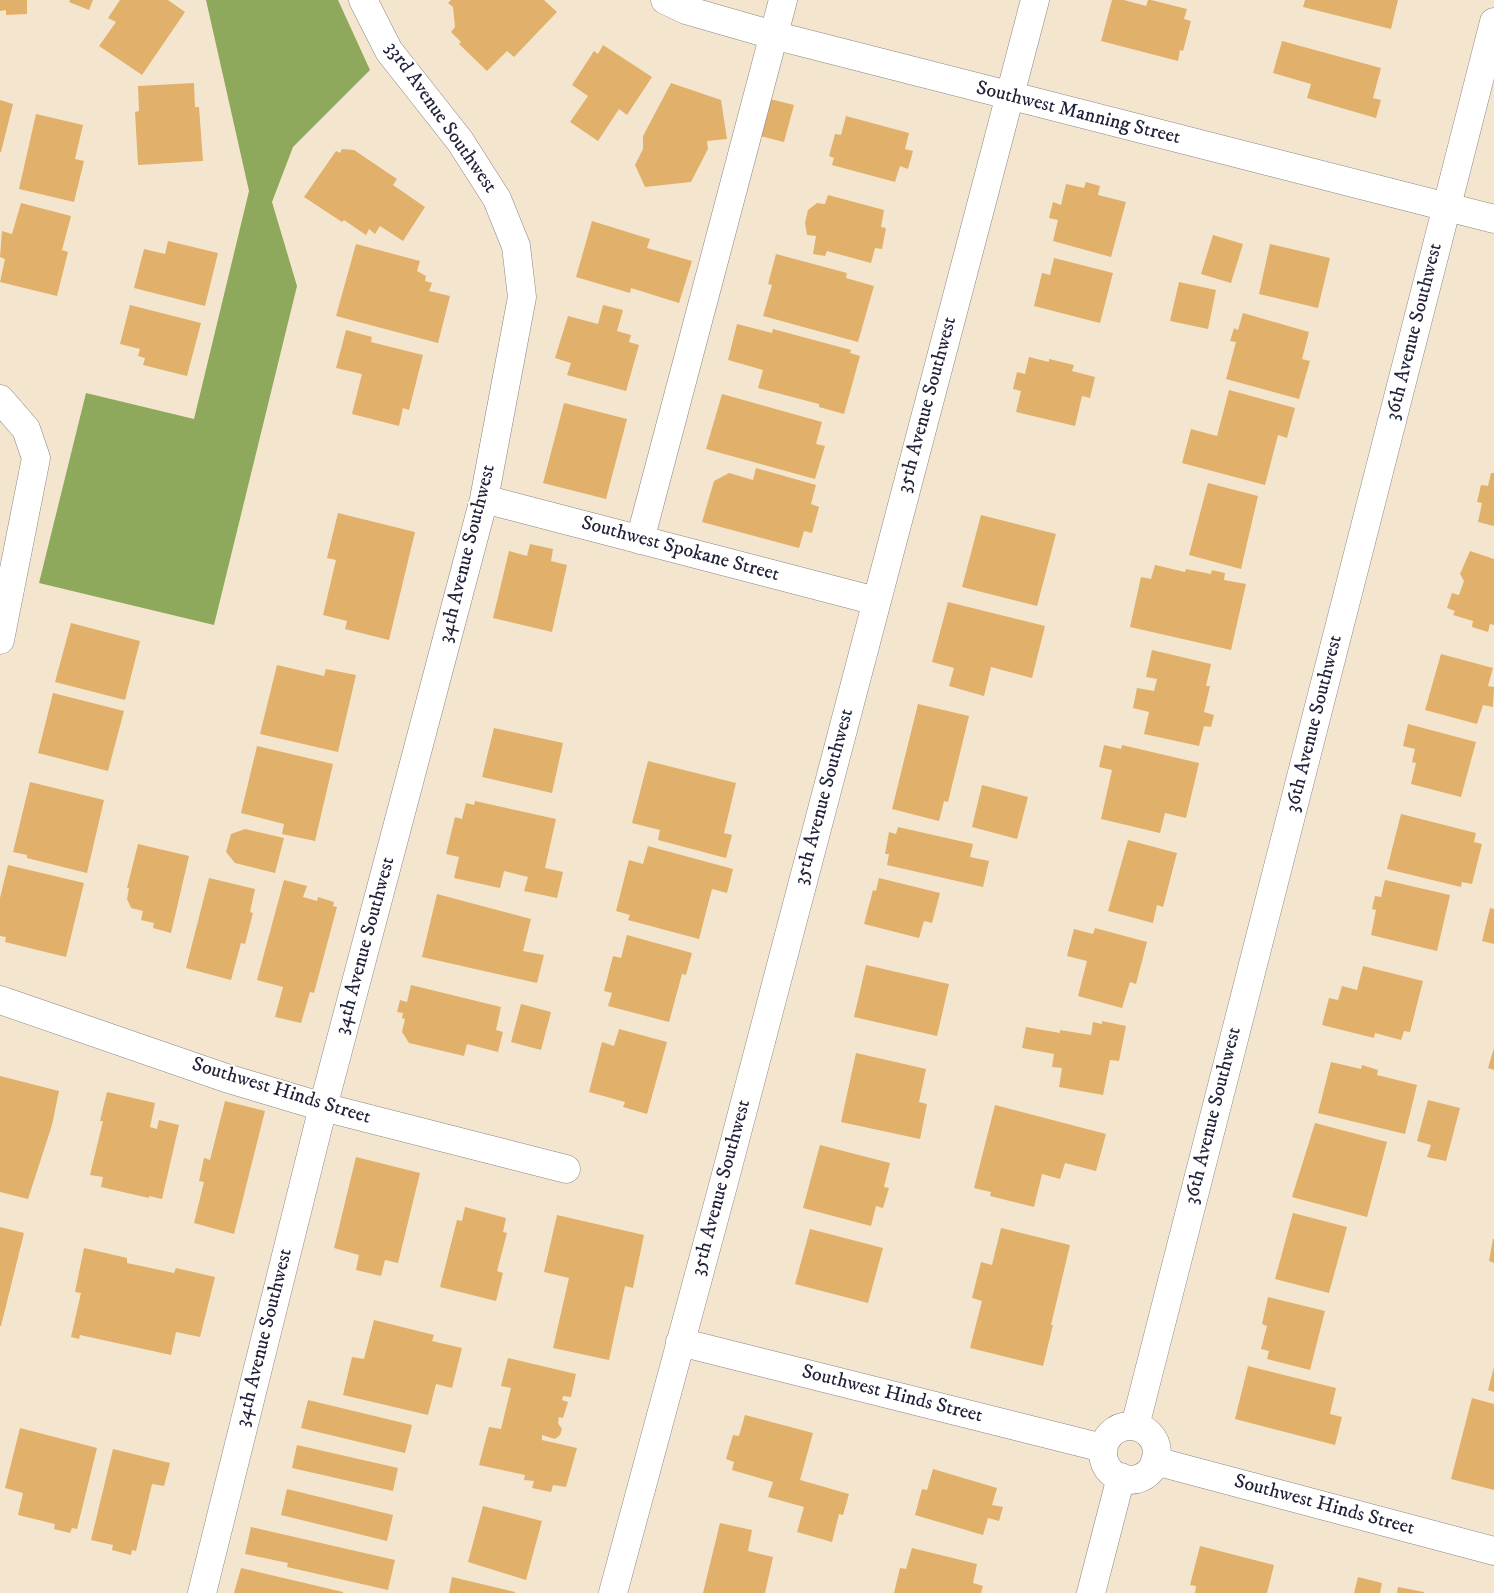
<!DOCTYPE html>
<html>
<head>
<meta charset="utf-8">
<style>
	body { margin:0 }
	canvas { display:block; background:#f4e6ce }
</style>
</head>
<body>
<canvas width="1494" height="1593"></canvas>
<script>
const c = document.querySelector('canvas').getContext('2d');
c.lineJoin = 'round';
function fill(path, color) { c.fillStyle = color; c.fill(path, 'evenodd'); }
function stroke(path, color, width, dash) { c.strokeStyle = color; c.lineWidth = width; c.lineCap = dash ? 'butt' : 'round'; c.setLineDash(dash || []); c.stroke(path); }
function label(font, color, halo, rows, align = 'center') {
  c.font = font + ' "IM FELL DW Pica",serif'; c.lineWidth = 4.5; c.setLineDash([]); c.textBaseline = 'middle'; c.strokeStyle = halo; c.fillStyle = color; for (const [text, x, y, turn = 0] of rows) {
    c.save(); c.translate(x, y); c.rotate((+turn || 0) * Math.PI / 180); c.textAlign = isNaN(turn) ? turn : align; if (halo) c.strokeText(text, 0, 0); c.fillText(text, 0, 0); c.restore();
  }
}
fill(new Path2D(`
	M206 0H338L370 70 293 147 272 202 297 286 214 625 39 583 86 393 194 419 249 191Z`), '#8ea95b');
fill(new Path2D(`
	M0 0H27V14L6 15V10L0 11Z
	M70 0H93L89 10 69 2Z
	M120 0H168L185 12 142 75 99 46 116 22 108 18Z
	M451 0H544L557 12 514 57 507 51 487 71 459 44 461 42 451 32 455 27 453 7 448 3Z
	M1112 0H1124L1146 6 1148 0H1151L1187 9 1184 19 1191 21 1183 51 1180 50 1178 61 1101 41Z
	M1305 0H1398L1391 29 1303 7Z
	M1282 41 1381 68 1373 98 1381 100 1376 118 1307 98 1311 84 1273 73Z
	M603 45 652 77 627 115 619 109 598 141 570 122 588 96 572 85 594 51 598 54Z
	M194 83 195 107H199L203 161 138 165 135 112 139 111 138 86Z
	M671 83 721 100 727 139 707 141 708 149 691 182 645 187 635 165 643 149V136Z
	M770 99 794 105 784 142 760 136Z
	M0 100 13 104 1 152H0Z
	M36 114 83 125 75 159 84 161 74 202 19 189Z
	M846 116 909 133 905 149 913 151 908 169 900 166 895 182 832 165 834 158 829 156 835 134 841 135Z
	M342 149 354 150 397 179 393 185 425 207 403 241 380 226 375 234 369 229 366 235 344 220 342 222 304 197 336 151 340 153Z
	M1086 182 1100 186 1098 195 1126 202 1111 257 1053 241 1058 220 1049 218 1053 202 1061 205 1066 184 1084 188Z
	M828 195 884 210 881 227 886 228 882 249 875 248 871 263 827 251 825 256 813 254 816 236 807 235 805 223 808 210 817 203 825 204Z
	M21 203 71 216 62 250 68 252 57 296 0 282 5 259 0 257 2 231 12 234Z
	M592 221 650 239 647 248 692 261 679 303 631 288 630 293 576 277Z
	M1213 235 1243 244 1231 283 1201 274Z
	M168 241 218 253 205 306 134 288 144 249 165 254Z
	M356 244 420 261 417 271 426 276 425 281 432 283 429 291 450 296 438 343 336 316Z
	M1270 244 1330 258 1318 308 1259 294Z
	M776 254 847 273 846 278 874 286 858 342 763 316 772 285 768 284Z
	M1054 258 1113 273 1100 323 1034 306 1042 273 1050 275Z
	M1179 282 1216 290 1208 329 1170 321Z
	M130 305 201 323 187 376 143 365 145 358 138 356 140 349 120 344Z
	M603 305 623 310 617 331 631 335 629 342 639 345 626 391 567 375 571 363 555 358 568 316 598 324Z
	M1243 313 1309 332 1302 359 1310 361 1299 399 1226 379 1236 342 1230 341 1234 328 1238 330Z
	M737 324 772 333 773 329 851 350 850 353 860 356 844 414 819 407V404L758 388 763 370 728 360Z
	M346 330 372 337 371 342 423 355 409 410 403 408 399 426 352 414 362 374 336 368Z
	M1029 357 1049 362V359L1074 365 1072 371 1095 377 1090 398 1082 396 1075 426 1016 412 1021 391 1013 389 1017 372 1025 374Z
	M1229 390 1295 408 1287 438 1278 435 1265 485 1182 463 1191 429 1217 436Z
	M722 394 822 422 816 444 825 446 815 479 706 449Z
	M564 403 627 419 606 499 543 483Z
	M756 468 816 485 811 504 819 507 812 533 804 531 799 548 702 522 714 481 729 473 753 480Z
	M1491 473H1494V526L1478 522 1482 503 1477 502 1481 485 1488 486Z
	M1208 483 1258 496 1241 569 1189 555Z
	M338 513 415 532 389 640 345 629 347 621 323 615 336 560 327 558Z
	M981 515 1056 534 1037 606 962 587Z
	M530 544 553 549 551 561 567 565 552 632 493 618 509 551 527 556Z
	M1470 551 1494 559V625L1490 624 1488 632 1472 627 1473 621 1453 615 1455 611 1447 608 1452 593 1459 595 1464 581 1460 574Z
	M1155 565 1185 572 1186 569 1211 574 1212 570 1225 573 1224 580 1246 584 1231 650 1130 627 1141 577 1151 579Z
	M948 602 1045 626 1032 678 991 667 984 696 949 686 954 668 932 662Z
	M71 623 140 641 125 700 55 682Z
	M1152 650 1211 664 1206 686H1210L1204 712 1214 715 1211 727 1204 726 1199 746 1144 734 1149 712 1133 708 1137 688 1154 691 1157 679 1146 677Z
	M1441 654 1493 668 1488 686 1494 687 1493 707 1483 705 1477 724 1425 710Z
	M277 665 324 676 326 669 356 675 338 752 260 734Z
	M53 693 124 711 108 771 38 753Z
	M918 704 969 716 948 802 944 801 939 821 892 809Z
	M1408 724 1476 742 1461 797 1411 784 1416 763 1412 762 1415 749 1403 746Z
	M494 728 563 743 552 793 482 777Z
	M1104 745 1121 749 1122 745 1199 763 1186 818 1165 813 1160 833 1101 819 1112 770 1099 767Z
	M257 746 333 764 315 841 282 834 284 824 241 813Z
	M648 761 736 783 724 833 732 835 726 858 658 840 660 830 632 823Z
	M30 782 104 800 87 873 27 858V855L13 852Z
	M982 785 1028 797 1017 839 972 827Z
	M475 801 556 819 545 868 563 872 557 898 524 891 528 877 504 871 500 888 454 878 459 857 446 854 455 817 462 819 466 803 474 805Z
	M1401 814 1476 833 1474 842 1482 844 1472 884 1462 882 1461 887 1387 869Z
	M898 827 973 844 970 857 989 861 983 887 887 865 889 854H885L889 832 896 834Z
	M245 829 284 838 275 873 235 863 226 852 231 834Z
	M1128 840 1177 853 1163 907 1157 905 1153 923 1108 911Z
	M138 844 189 856 171 933 153 928 154 923 141 920 143 911 131 908 127 899 129 888H127Z
	M648 846 733 869 727 893 712 889 699 939 628 920 630 915 616 911 629 860 643 864Z
	M8 865 84 883 66 957 5 942 6 937 0 936V898Z
	M209 878 255 889 250 912 253 913 245 944 241 943 231 980 186 968Z
	M879 878 940 893 932 923 924 921 919 938 864 924 873 890 876 891Z
	M284 880 307 886 303 897 317 901 318 897 334 902 333 906 337 907 314 993 310 992 301 1023 275 1017 283 987 257 980Z
	M1385 880 1450 895 1437 951 1371 935 1376 910 1372 909 1375 896 1381 897Z
	M437 894 531 919 523 951 544 955 537 983 422 957Z
	M1490 908 1494 909V944L1482 941Z
	M1095 928 1147 942 1136 984 1130 982 1122 1008 1078 996 1087 961 1067 956 1074 929 1093 934Z
	M627 935 692 953 686 975 682 974 669 1022 608 1006 612 993 604 991 613 956 621 958Z
	M866 965 949 984 937 1036 854 1017Z
	M1363 966 1423 981 1410 1032 1404 1031 1401 1040 1375 1033 1374 1038 1322 1025 1329 998 1338 1000 1342 986 1357 990Z
	M411 985 501 1007 496 1030 503 1032 498 1052 467 1044 464 1056 409 1043 402 1032 405 1019 402 1018 403 1013 397 1012 400 1000 407 1002Z
	M521 1004 551 1012 541 1050 511 1042Z
	M1102 1021 1126 1026 1119 1061 1110 1060 1103 1095 1059 1087 1062 1068 1052 1067 1054 1054 1022 1048 1026 1027 1060 1033V1030L1091 1035 1093 1022 1102 1024Z
	M619 1029 667 1042 647 1114 623 1107 625 1102 589 1092 602 1042 614 1046Z
	M1494 1048V1070L1488 1068Z
	M856 1053 926 1069 919 1102 927 1104 920 1139 841 1122Z
	M1331 1062 1361 1069 1362 1065 1378 1070 1377 1075 1417 1085 1405 1134 1318 1113Z
	M0 1076 59 1091 52 1125 28 1199 0 1192Z
	M107 1092 155 1103 150 1127 157 1129 159 1120 179 1125 162 1199 149 1196V1198L101 1187 103 1177 90 1175 103 1121H100Z
	M1428 1100 1460 1108 1446 1161 1427 1157 1431 1145 1417 1141Z
	M225 1101 265 1111 234 1234 194 1223 204 1182 199 1181 204 1158 210 1160Z
	M995 1105 1106 1134 1096 1171 1065 1163 1060 1179 1042 1174 1034 1207 990 1196 991 1192 974 1188Z
	M1315 1123 1387 1142 1367 1217 1292 1197Z
	M820 1145 890 1163 884 1187 889 1188 883 1208 876 1206 871 1226 803 1208Z
	M356 1157 420 1173 398 1263 385 1260 381 1276 356 1270 359 1255 334 1248Z
	M465 1207 506 1218 503 1232 507 1233 497 1271 503 1273 496 1301 440 1287 457 1220 462 1221Z
	M1293 1213 1347 1227 1329 1293 1275 1279Z
	M557 1215 644 1235 633 1288 625 1286 609 1360 553 1348 569 1278 544 1272Z
	M0 1227 24 1233 1 1326H0Z
	M1001 1228 1070 1245 1051 1325H1053L1043 1366 970 1348 982 1301 972 1298 981 1262 992 1265Z
	M810 1229 883 1248 868 1303 795 1284Z
	M1493 1239H1494V1263L1489 1261Z
	M84 1248 127 1258V1263L174 1273 176 1268 215 1277 200 1337 176 1332 171 1355 80 1335 79 1339 71 1337 81 1293 75 1292Z
	M1268 1297 1325 1311 1310 1370 1267 1359 1269 1351 1261 1349 1267 1326 1262 1324Z
	M374 1320 434 1335 432 1341 462 1348 452 1388 436 1384 428 1415 343 1395 352 1357 364 1359Z
	M508 1358 576 1374 571 1397 563 1396 562 1400 568 1402 563 1418 559 1417 558 1423 562 1429 560 1435 555 1439 542 1435V1440L577 1448 566 1487 553 1485 551 1492 532 1488 534 1481 524 1480 525 1475 479 1465 489 1427 501 1429 511 1388 501 1386Z
	M1248 1366 1336 1388 1330 1414 1342 1417 1335 1445 1235 1419Z
	M1494 1367V1392L1488 1390Z
	M1472 1398 1494 1404V1490L1451 1479Z
	M308 1400 412 1425 405 1453 301 1428Z
	M745 1415 813 1433 800 1480 849 1494 843 1515 839 1514 832 1542 797 1532 804 1507 768 1497 773 1482 732 1470 734 1462 726 1459 733 1435 739 1436Z
	M20 1428 97 1448 77 1529 72 1528 70 1533 54 1529 55 1524 18 1515 23 1493 5 1488Z
	M297 1445 398 1468 393 1491 292 1468Z
	M113 1449 170 1463 164 1486 152 1484 136 1551 132 1550 131 1555 112 1550 113 1545 91 1540Z
	M933 1469 997 1488 992 1505 1003 1507 999 1521 988 1518 983 1535 915 1515 922 1489 927 1490Z
	M287 1489 393 1515 387 1541 281 1515Z
	M483 1506 542 1521 526 1580 468 1562Z
	M720 1523 752 1530 748 1551 773 1557 765 1593H703Z
	M251 1527 395 1560 388 1590 287 1567 288 1563 245 1554Z
	M1200 1546 1274 1565 1267 1593H1195L1196 1586 1190 1585Z
	M912 1548 977 1564 973 1583 983 1586 981 1593H894L900 1568 906 1569Z
	M241 1568 343 1592V1593H234Z
	M452 1577 515 1592V1593H449Z
	M1358 1577 1382 1583 1380 1593H1354Z
	M1398 1587 1424 1592V1593H1397Z`), '#e1b06a');
const minor = new Path2D(`
	M665 0 686 10 773 35 1494 219
	M0 399 26 429 36 458 0 640
	M484 499 876 601
	M640 540 783 0
	M0 1000 226 1078 323 1107 566 1169
	M680 1342 1103 1448
	M1135 1426 1494 22
	M1103 1453a27 27 0 1 1 54 0a27 27 0 1 1-54 0Z
	M1155 1461 1494 1551
	M202 1593 323 1107 484 499 522 297 516 246 497 199 460 141 389 51 363 0
	M613 1593 724 1182 1035 0
	M1091 1593 1121 1477`);
stroke(minor, '#8b8484', 29);
stroke(minor, '#fff', 28);
label('20px', '#22223b', '#fff', [
	["Southwest Manning Street",1078,114,14],
	["33rd Avenue Southwest",440,118,55],
	["36th Avenue Southwest",1415,332,-76],
	["35th Avenue Southwest",928,405,-75],
	["Southwest Spokane Street",680,550,15],
	["34th Avenue Southwest",468,554,-76],
	["36th Avenue Southwest",1315,724,-76],
	["35th Avenue Southwest",825,797,-75],
	["34th Avenue Southwest",366,946,-75],
	["Southwest Hinds Street",281,1092,17],
	["36th Avenue Southwest",1214,1116,-76],
	["35th Avenue Southwest",722,1188,-75],
	["34th Avenue Southwest",265,1338,-76],
	["Southwest Hinds Street",892,1395,14],
	["Southwest Hinds Street",1324,1506,15]
]);
</script>
</body>
</html>
